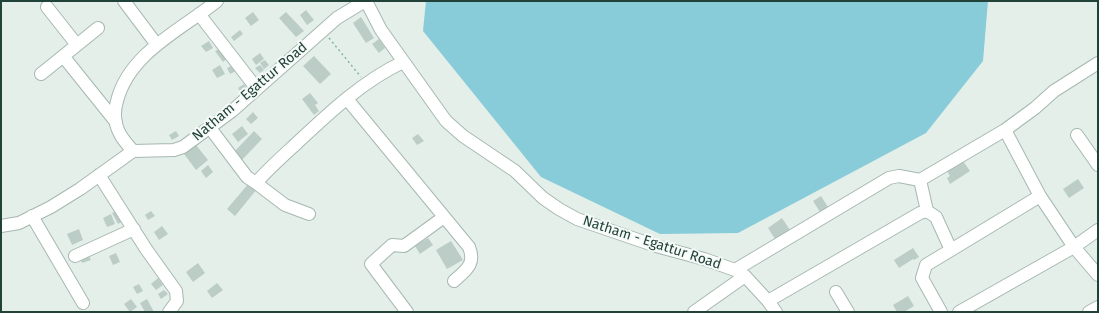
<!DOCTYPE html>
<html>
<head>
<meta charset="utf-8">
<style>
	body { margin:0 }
	#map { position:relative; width:1099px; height:313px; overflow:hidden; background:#e4efea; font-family:"Fira Sans",sans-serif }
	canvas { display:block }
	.frame { position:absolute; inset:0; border:2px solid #214239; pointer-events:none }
</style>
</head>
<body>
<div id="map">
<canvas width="1099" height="313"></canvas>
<div class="frame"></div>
</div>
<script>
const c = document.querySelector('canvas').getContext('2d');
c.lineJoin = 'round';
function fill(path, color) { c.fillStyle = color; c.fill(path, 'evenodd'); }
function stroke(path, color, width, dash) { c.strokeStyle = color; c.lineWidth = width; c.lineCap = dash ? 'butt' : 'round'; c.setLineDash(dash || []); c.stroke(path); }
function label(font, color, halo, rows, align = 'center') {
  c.font = font + ' "Fira Sans",sans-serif'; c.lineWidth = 4; c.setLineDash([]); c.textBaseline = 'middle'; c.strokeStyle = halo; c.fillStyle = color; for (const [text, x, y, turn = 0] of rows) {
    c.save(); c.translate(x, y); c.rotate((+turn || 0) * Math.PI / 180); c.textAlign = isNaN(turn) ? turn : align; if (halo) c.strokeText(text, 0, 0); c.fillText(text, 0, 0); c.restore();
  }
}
fill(new Path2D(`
	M426 1H988L983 61 926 133 738 233 660 234 541 177 423 31Z`), '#87ccd8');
fill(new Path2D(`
	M306 10 314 20 307 25 300 15Z
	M253 12 259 20 251 26 245 18Z
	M286 12 304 31 296 37 279 18Z
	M361 17 374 38 366 43 353 23Z
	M240 30 243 34 234 41 231 37Z
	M379 39 385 48 379 53 372 44Z
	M209 41 213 48 206 52 201 46Z
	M221 48 228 58 223 62 215 51Z
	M260 53 264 59 256 65 252 59Z
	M314 56 331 74 320 84 303 66Z
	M265 60 269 65 264 69 260 63Z
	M220 65 225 74 217 78 212 70Z
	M233 65 236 71 230 74 227 68Z
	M260 65 264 70 260 73 255 68Z
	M244 84 247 89 241 93 238 88Z
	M310 93 318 103 315 105 319 111 314 115 302 99Z
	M253 112 258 118 251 124 246 119Z
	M242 126 248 134 238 142 232 134Z
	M176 131 179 136 172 140 169 135Z
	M254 131 262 139 241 161 233 153Z
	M418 134 424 141 417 145 412 138Z
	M196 145 208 160 196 170 184 154Z
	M963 161 970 171 950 184 947 178 950 176 947 171Z
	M208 165 213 172 206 178 201 171Z
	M1078 179 1084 188 1069 198 1063 189Z
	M249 183 257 189 235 216 227 209Z
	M821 196 828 207 820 212 813 201Z
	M119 210 124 220 118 224 112 213Z
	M151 211 155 216 148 220 145 215Z
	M111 214 115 224 107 227 103 218Z
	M782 218 790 230 775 239 768 228Z
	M162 226 168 234 159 240 154 232Z
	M79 229 83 240 72 245 67 234Z
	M428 238 433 245 420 254 415 246Z
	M451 241 463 260 447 269 436 250Z
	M913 248 919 257 914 260 913 259 899 268 894 260Z
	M116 253 120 262 113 265 109 256Z
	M88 254 91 260 82 263 80 257Z
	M198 263 205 273 193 282 186 272Z
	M158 278 163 285 156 290 151 284Z
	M217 283 223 290 212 298 207 291Z
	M139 284 143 291 137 294 133 287Z
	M164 290 168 294 161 299 158 294Z
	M908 296 914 306 904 312H897L893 305Z
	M131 299 137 307 130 312 124 304Z
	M147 299 154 312H145L140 303Z`), '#bbcdc6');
const minor = new Path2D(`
	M124 1 157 45
	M366 1 381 30 446 121 463 136 515 171 543 198 559 209 577 219 656 246 704 259 735 270 745 276 768 301 776 312
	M47 7 77 45
	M199 14 257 89
	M63 56 116 122
	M41 74 98 28
	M347 99 469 247C476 264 466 270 454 281
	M210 128 247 177 256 183C269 168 284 155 298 142 330 112 363 81 403 62
	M1005 130 1040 196 1074 247 1098 275
	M1077 135 1098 165
	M133 151C128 145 123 140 120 134 114 123 114 111 117 101 129 53 181 30 217 1
	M99 175 146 249 176 291 177 301 169 312
	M920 180 927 211
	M256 183 285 205 309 214
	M32 216 83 303
	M1 226 19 223 51 207 80 189 133 151 174 150 183 147 232 111 337 18 365 1
	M75 256 134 229
	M735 270 889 178 899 176 920 180 1005 130 1035 108 1054 91 1098 63
	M836 292 848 312
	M768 301 920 213 927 211 936 217 951 250 1040 196
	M407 312 371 264 392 245 404 246 444 217
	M694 312 745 276
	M941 312 922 278 926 265 951 250
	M959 312 1074 247 1098 230
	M1089 312 1098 307`);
stroke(minor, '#a6b8b1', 14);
stroke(new Path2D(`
	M329 38 361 77`), '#81b5a5', 1.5, [2, 3]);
stroke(minor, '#fff', 12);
label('14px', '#214239', '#f5faf8', [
	["Natham - Egattur Road",250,92,-40],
	["Natham - Egattur Road",652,243,18]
]);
</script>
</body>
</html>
